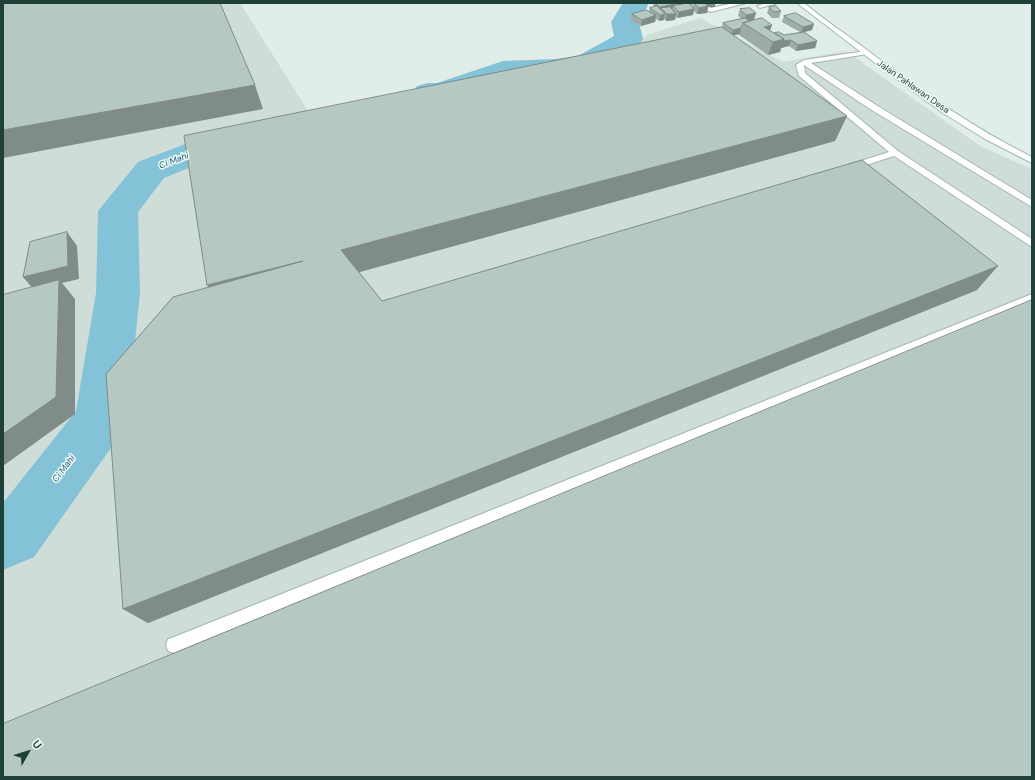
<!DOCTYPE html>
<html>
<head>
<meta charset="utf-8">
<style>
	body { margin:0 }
	#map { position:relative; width:1035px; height:780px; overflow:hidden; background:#e1ede8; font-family:"DM Sans",sans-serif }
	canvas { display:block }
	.frame { position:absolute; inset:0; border:4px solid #1f3f39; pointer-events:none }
	.north { position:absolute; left:8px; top:732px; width:40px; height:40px; -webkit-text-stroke:3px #f1f9f6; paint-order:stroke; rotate:51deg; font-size:11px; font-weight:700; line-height:16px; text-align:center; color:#1f3f39 }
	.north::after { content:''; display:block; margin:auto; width:14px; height:18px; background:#1f3f39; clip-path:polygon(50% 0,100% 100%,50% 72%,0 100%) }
</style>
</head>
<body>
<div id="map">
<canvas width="1035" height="780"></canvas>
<div class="frame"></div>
<div class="north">U</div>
</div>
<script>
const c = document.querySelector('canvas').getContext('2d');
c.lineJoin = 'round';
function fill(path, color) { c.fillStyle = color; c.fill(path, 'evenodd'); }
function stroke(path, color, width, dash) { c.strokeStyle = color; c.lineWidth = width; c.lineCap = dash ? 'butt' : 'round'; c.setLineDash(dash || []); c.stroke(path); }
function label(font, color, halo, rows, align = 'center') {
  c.font = font + ' "DM Sans",sans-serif'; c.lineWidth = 3; c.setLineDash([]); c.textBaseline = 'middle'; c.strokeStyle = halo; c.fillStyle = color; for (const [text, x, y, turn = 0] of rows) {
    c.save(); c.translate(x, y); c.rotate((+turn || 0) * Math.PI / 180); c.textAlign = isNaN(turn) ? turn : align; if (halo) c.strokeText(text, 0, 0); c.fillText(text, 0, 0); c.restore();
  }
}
fill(new Path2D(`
	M3 3H240L317 125 620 62 647 35 700 18 783 62 846 51 980 146 1032 169V777H3Z`), '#cfddd8');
fill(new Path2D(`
	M623 3H649L639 22 643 39 639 45 597 70 586 73 556 77 507 79 440 103H428L417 100 412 93 417 86 428 83H437L503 61 556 59 578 56 614 36 611 22Z
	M254 122 266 125 271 132 266 139 250 143 164 178 138 212 140 293 127 419 120 435 34 557 3 570V503L76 411 96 293 98 211 138 162 230 127Z`), '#83c2d7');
const service = new Path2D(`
	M766 3H778L760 8 757 6Z
	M866 51 870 53 868 54 811 63 876 105 1032 200V207L870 109 804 65 805 73 898 151 1032 239V247L894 156 854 169H848L847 167 848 165 889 152 799 76 796 65 804 60Z
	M1032 294V302L174 653 168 651 166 645 168 639 174 637Z`);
const minor = new Path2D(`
	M689 3H698L711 8 734 3H746L711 12Z`);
const secondary = new Path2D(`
	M797 3H804C823 19 843 32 863 47 917 88 971 127 1032 157V163L985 139 943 113 883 69Z`);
stroke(service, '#a3b5b0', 2);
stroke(minor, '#a3b5b0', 2);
stroke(secondary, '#9ebab2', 2);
fill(service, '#fff');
fill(minor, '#fff');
fill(secondary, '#fff');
fill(new Path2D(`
	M654 3H673L675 4V6L676 5 674 3H691V5L693 7 694 3H715V7H708L707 13 697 14 694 11 693 15 677 18 676 16 675 20 666 21 664 19V20L659 21 656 19 655 22 641 26 631 21 632 14 649 12 650 8 653 7Z
	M769 7 781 11 779 18H772L767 13Z
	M740 9 754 20H748L770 31 775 33 784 35 800 32 782 22 784 16 812 30 804 32 817 41 815 48 796 51 789 46 781 48 780 52 768 55 739 35 740 34 733 35 847 116 835 141 359 272 382 301 977 290 148 623 123 609 209 287 722 27 723 23 742 19 738 16Z`), '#9daca7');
fill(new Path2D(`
	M705 3H715V7H708L707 13 697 14 699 8 704 7Z
	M675 4 674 7 673 6 672 11 661 8 660 13H658L660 7Z
	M694 9 693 15 677 18 679 12Z
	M756 13 754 20 745 21 746 15Z
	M665 14 664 20 659 21 660 15Z
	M667 14H676L675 20 666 21Z
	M656 15 655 22 641 26 642 20Z
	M814 24 812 30 801 33 803 27Z
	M772 25 768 37 764 27Z
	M741 28 740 34 731 36 733 30Z
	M784 39 791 40 789 46 781 48 780 52 768 55 773 42Z
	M817 41 815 48 796 51 798 45Z
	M255 85 263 109 3 158V130Z
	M847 116 835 141 349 275 341 250Z
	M67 232 77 246 79 279 62 283 75 299V414L3 466V434L35 291 23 277Z
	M303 261 222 309 207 285Z
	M998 266 977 290 148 623 123 609Z`), '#7f8c88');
const building = new Path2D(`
	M3 3H220L255 85 3 130Z
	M655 3H673L675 4 660 7Z
	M689 3 694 9 679 12 673 6Z
	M694 3H704L708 6 699 8Z
	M657 6 665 14 660 15 650 8Z
	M776 6 781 11 774 12 769 7Z
	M670 7 676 14H667L661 8Z
	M750 8 756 13 746 15 740 9Z
	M646 10 656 15 642 20 632 14Z
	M796 13 814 24 803 27 784 16Z
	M745 18 750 21 743 23 741 28 733 30 723 23Z
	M762 18 772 25 764 27 784 39 773 42 743 23Z
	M722 27 847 116 341 250 382 301 862 160 998 266 123 609 106 374 173 297 303 261 207 285 184 136Z
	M779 32 784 35 804 32 817 41 798 45 791 40 783 41 784 39 775 33Z
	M67 232 68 266 23 277 30 242Z
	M59 280 56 397 3 434V295Z
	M1032 300V777H3V724Z`);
fill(building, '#b6c8c2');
stroke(building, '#7f8c88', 1);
label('9px', '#1f3f39', '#f1f9f6', [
	["Jalan Pahlawan Desa",913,87,35]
]);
label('italic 9px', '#146480', '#f1f9f6', [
	["Ci Mahi",174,161,-21],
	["Ci Mahi",64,469,-53]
]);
</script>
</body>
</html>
